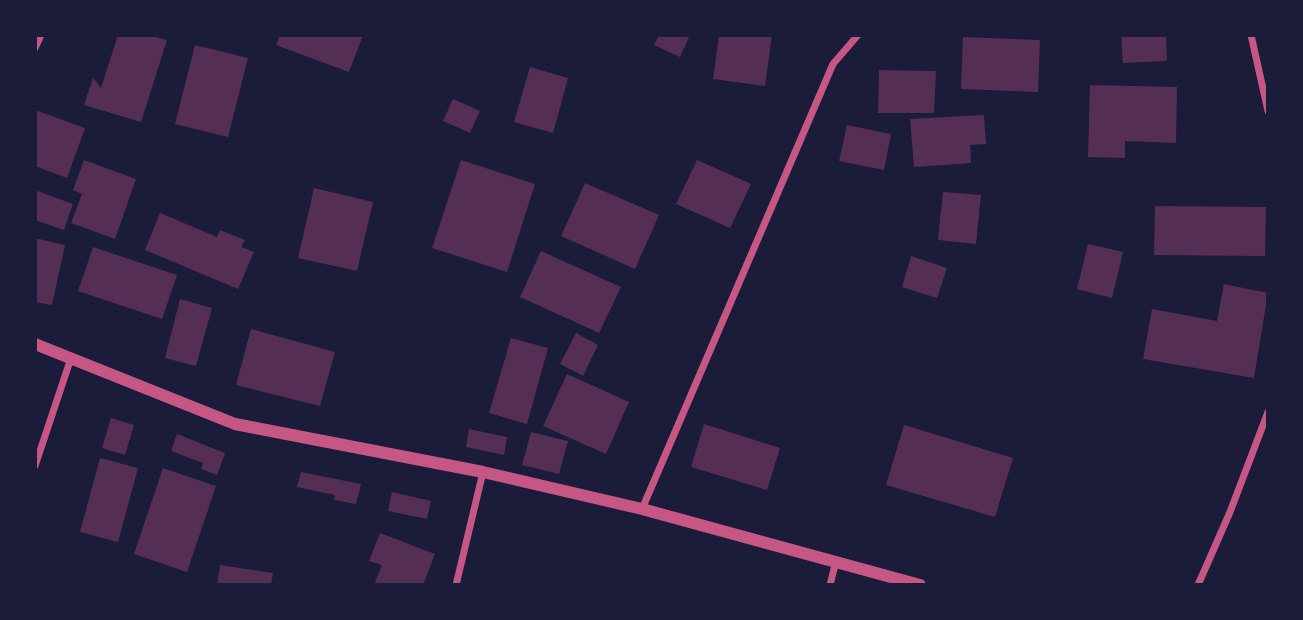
<!DOCTYPE html>
<html>
<head>
<meta charset="utf-8">
<style>
	body { margin:0 }
	#map { position:relative; width:1303px; height:620px; overflow:hidden; background:#1b1b3a; font-family:"Source Sans 3",sans-serif }
	canvas { display:block }
	.frame { position:absolute; inset:0; border:37px solid #1b1b3a; pointer-events:none }
</style>
</head>
<body>
<div id="map">
<canvas width="1303" height="620"></canvas>
<div class="frame"></div>
</div>
<script>
const c = document.querySelector('canvas').getContext('2d');
c.lineJoin = 'round';
function fill(path, color) { c.fillStyle = color; c.fill(path, 'evenodd'); }
function stroke(path, color, width, dash) { c.strokeStyle = color; c.lineWidth = width; c.lineCap = dash ? 'butt' : 'round'; c.setLineDash(dash || []); c.stroke(path); }
fill(new Path2D(`
	M118 35H149L167 40 141 122 84 105 93 78 101 88Z
	M280 35H363L349 72 276 45Z
	M659 35H690L680 57 654 45Z
	M719 35H772L765 86 713 79Z
	M1121 35H1166L1167 61 1123 63Z
	M963 37 1040 40 1038 92 961 89Z
	M195 45 248 58 228 137 175 124Z
	M530 67 568 78 553 133 514 122Z
	M879 70 936 71 934 113H878Z
	M1090 85 1177 87 1176 143 1125 141V158L1088 157Z
	M453 99 480 111 470 133 443 121Z
	M35 110 85 128 67 178 35 166Z
	M984 115 986 144 970 145 971 163 914 167 910 119Z
	M847 125 891 134 884 170 839 161Z
	M84 160 136 179 115 239 71 223 82 194 73 190Z
	M461 160 535 184 507 272 432 248Z
	M697 160 751 184 730 228 676 204Z
	M585 183 659 215 635 269 561 236Z
	M314 188 373 202 357 271 298 258Z
	M35 190 73 204 64 230 35 220Z
	M943 192 981 195 976 244 938 240Z
	M1155 206 1266 207 1265 256 1154 255Z
	M160 213 217 237 220 230 245 240 241 247 254 252 238 289 145 250Z
	M35 238 65 245 52 305 35 302Z
	M1088 244 1123 252 1112 298 1077 289Z
	M93 247 177 275 162 319 78 291Z
	M541 251 621 287 599 333 520 297Z
	M911 256 947 268 937 298 902 287Z
	M1224 284 1268 293 1254 378 1143 359 1152 309 1217 321Z
	M180 299 212 308 196 366 165 358Z
	M251 329 335 352 320 406 236 385Z
	M576 333 598 345 583 376 560 364Z
	M511 338 548 348 527 424 489 413Z
	M567 374 629 402 606 454 543 426Z
	M111 418 134 425 125 455 102 448Z
	M704 424 780 448 767 490 691 467Z
	M904 425 1013 458 995 517 886 485Z
	M469 429 507 437 504 455 466 447Z
	M531 432 568 441 559 474 522 465Z
	M177 434 225 453 217 475 201 469 203 463 171 451Z
	M100 458 138 468 118 542 80 532Z
	M163 468 216 486 187 572 134 554Z
	M301 472 361 484 356 504 334 500 335 495 297 487Z
	M392 492 431 501 427 519 388 511Z
	M380 533 435 554 423 585H374L382 565 369 561Z
	M220 565 273 573 271 585H217Z`), '#542f53');
stroke(new Path2D(`
	M1251 35 1268 111
	M35 48 41 35
	M35 466 71 358
	M642 509 833 64 858 35
	M456 585 483 472
	M830 585 836 561
	M1198 585 1230 512 1268 412`), '#c65784', 7);
stroke(new Path2D(`
	M35 344 235 424 483 472 642 509 920 585`), '#c65784', 12);
</script>
</body>
</html>
